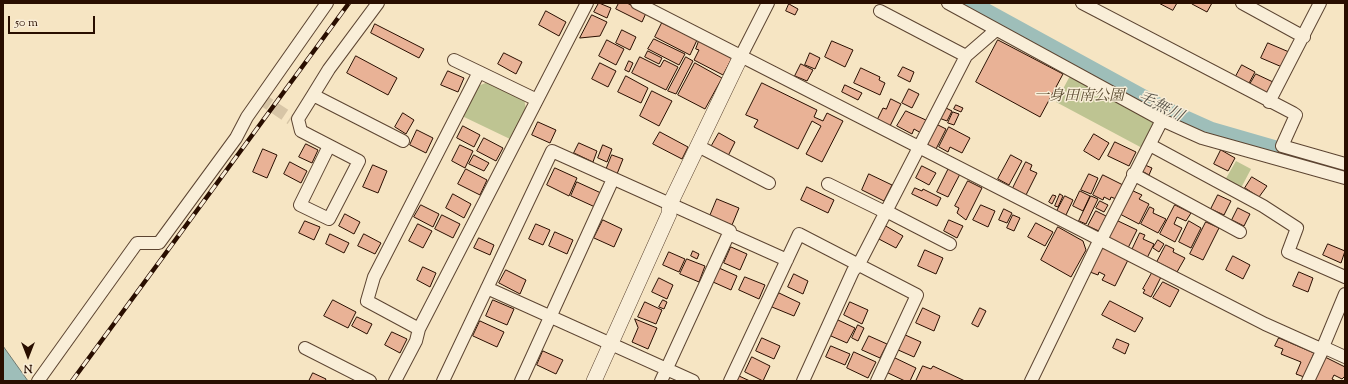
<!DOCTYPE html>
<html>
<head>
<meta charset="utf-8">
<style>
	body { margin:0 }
	#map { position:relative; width:1348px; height:384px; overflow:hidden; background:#f6e5c3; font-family:"Sorts Mill Goudy",serif }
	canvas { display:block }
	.frame { position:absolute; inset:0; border:4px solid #290e00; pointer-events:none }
	.north { position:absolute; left:8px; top:336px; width:40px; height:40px; -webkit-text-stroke:3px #f9eed8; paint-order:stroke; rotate:180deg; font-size:11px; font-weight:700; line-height:16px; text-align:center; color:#290e00 }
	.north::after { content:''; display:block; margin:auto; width:14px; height:18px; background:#290e00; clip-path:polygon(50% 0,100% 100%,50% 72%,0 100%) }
	.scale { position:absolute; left:8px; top:16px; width:87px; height:18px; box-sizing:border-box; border:2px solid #290e00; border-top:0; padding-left:5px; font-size:12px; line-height:14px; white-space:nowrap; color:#290e00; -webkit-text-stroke:3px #f9eed8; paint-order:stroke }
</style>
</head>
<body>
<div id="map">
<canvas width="1348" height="384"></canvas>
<div class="frame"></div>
<div class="north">N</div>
<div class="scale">50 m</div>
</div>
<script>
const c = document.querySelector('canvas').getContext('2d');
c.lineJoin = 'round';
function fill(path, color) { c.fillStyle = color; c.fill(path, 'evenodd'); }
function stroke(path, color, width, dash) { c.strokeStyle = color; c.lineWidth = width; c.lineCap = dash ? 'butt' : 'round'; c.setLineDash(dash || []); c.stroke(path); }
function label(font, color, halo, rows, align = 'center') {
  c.font = font + ' "Sorts Mill Goudy","Noto Serif JP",serif'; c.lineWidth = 3; c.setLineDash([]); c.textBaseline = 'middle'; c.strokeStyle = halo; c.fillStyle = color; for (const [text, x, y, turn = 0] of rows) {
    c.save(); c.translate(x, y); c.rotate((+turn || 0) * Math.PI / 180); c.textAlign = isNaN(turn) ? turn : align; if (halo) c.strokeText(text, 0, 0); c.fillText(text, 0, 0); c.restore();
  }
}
fill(new Path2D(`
	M1071 74 1158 122 1144 149 1056 102Z
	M488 82 524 99 526 109 510 139 462 116 478 86Z
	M1236 161 1251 169 1241 188 1225 180Z`), '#bec492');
const water = new Path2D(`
	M3 346 28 381H3Z`);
fill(water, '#9ebeb9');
stroke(water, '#6f786f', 1);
stroke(new Path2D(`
	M966 3 1163 111 1210 132 1345 171`), '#9ebeb9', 21);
const building = new Path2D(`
	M599 3 611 8 607 18 594 12Z
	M619 3H627L646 13 642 22 616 9Z
	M1159 3H1177L1173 10Z
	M1192 3H1212L1207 12 1192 4Z
	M789 4 798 9 795 15 786 11Z
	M546 11 566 22 559 36 539 25Z
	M592 15 607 22 600 36 580 38Z
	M662 23 697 40 690 55 655 37Z
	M375 24 424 49 419 58 371 33Z
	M622 30 636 37 630 50 616 43Z
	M654 39 685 54 679 65 648 49Z
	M607 40 624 49 616 65 599 56Z
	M998 40 1063 74 1040 117 976 82Z
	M699 41 732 58 723 75 694 60 699 50 696 49Z
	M832 41 853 50 845 67 825 57Z
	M1268 43 1289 52 1282 67 1261 58Z
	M648 51 662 58 659 64 645 57Z
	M504 53 522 62 516 74 498 64Z
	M810 53 820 58 815 69 805 65Z
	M356 56 397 78 388 95 347 73Z
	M640 57 660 67 664 60 678 67 666 90 632 73Z
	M686 57 693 61 676 94 668 91Z
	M629 61 633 63 629 72 625 70Z
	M600 63 616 71 608 87 592 79Z
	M695 63 722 78 705 109 678 95Z
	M801 64 813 70 807 81 795 76Z
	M1242 65 1255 72 1248 85 1235 78Z
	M903 67 914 72 910 82 898 76Z
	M861 68 880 77 879 80 885 83 880 95 854 83Z
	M448 71 464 78 458 92 441 85Z
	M1256 74 1273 82 1266 96 1249 86Z
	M626 76 648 88 641 103 618 92Z
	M762 83 817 110 814 117 823 121 827 113 843 121 822 162 806 154 821 126 812 121 798 149 754 127 758 120 746 115Z
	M845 85 862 93 858 100 842 92Z
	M909 89 919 94 912 108 902 103Z
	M652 91 672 101 659 126 640 116Z
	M891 99 901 104 890 126 877 120 883 108 886 109Z
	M956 105 963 108 961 112 954 109Z
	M944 107 952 111 947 121 939 118Z
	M906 111 928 121 921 133 914 129 912 134 897 126Z
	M953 112 959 114 954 125 948 123Z
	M403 113 414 120 406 134 395 127Z
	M538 122 556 130 550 143 532 135Z
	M936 124 946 129 936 149 926 144Z
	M463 126 480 135 474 147 457 138Z
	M949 127 970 138 962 153 950 147 948 152 939 147Z
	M417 130 433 138 426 153 410 145Z
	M660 132 688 147 682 159 653 144Z
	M719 133 735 142 728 156 711 147Z
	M1094 134 1109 143 1099 160 1084 151Z
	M484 138 503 148 496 161 477 151Z
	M1115 142 1136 152 1129 166 1108 156Z
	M579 143 597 151 593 162 574 153Z
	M306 144 318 150 312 163 299 157Z
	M460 145 473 151 465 168 452 161Z
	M603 145 612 149 607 162 598 158Z
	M263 149 277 155 267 178 253 172Z
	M1221 150 1235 158 1228 171 1214 164Z
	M474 155 489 163 484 171 469 164Z
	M612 155 623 159 617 174 606 170Z
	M1011 155 1022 161 1009 185 998 179Z
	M290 162 307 171 301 183 284 174Z
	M1026 162 1032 165 1030 170 1037 173 1026 195 1013 188Z
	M373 165 387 171 378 193 363 187Z
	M1145 165 1152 168 1149 175 1142 171Z
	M922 166 936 173 929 185 916 178Z
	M555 168 577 178 569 196 547 185Z
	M949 168 960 174 948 197 937 192Z
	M466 169 487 180 480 195 458 184Z
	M869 174 892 185 884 201 862 190Z
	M1089 174 1098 178 1091 194 1081 190Z
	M1103 175 1123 185 1116 199 1111 197 1110 200 1104 197 1103 200 1093 195Z
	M1252 177 1267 186 1259 197 1245 188Z
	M968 181 982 188 966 220 957 213 959 208 955 206Z
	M577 182 601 193 595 207 571 196Z
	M807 187 834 200 828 213 801 200Z
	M915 188 922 191 923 189 941 198 937 206 912 194Z
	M1131 190 1142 195 1139 199 1149 204 1139 224 1118 213Z
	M1080 191 1090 196 1083 211 1073 206Z
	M453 194 471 204 464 218 446 208Z
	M1060 194 1063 196 1058 207 1055 206Z
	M1053 195 1056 196 1052 204 1049 202Z
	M1218 195 1231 201 1224 215 1211 209Z
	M1065 196 1073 200 1066 215 1057 211Z
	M1091 196 1098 199 1086 224 1079 221Z
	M717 199 739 208 732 225 710 216Z
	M1100 201 1108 205 1104 212 1096 208Z
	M421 205 439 214 433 227 414 217Z
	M981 205 995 211 988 227 973 220Z
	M1175 205 1191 213 1186 221 1177 217 1174 224 1182 228 1175 242 1160 234Z
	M1150 207 1154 209 1153 213 1166 219 1158 233 1141 224Z
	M1238 208 1250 214 1244 226 1232 220Z
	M1004 209 1012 213 1007 223 999 220Z
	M1096 211 1108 217 1101 232 1088 226Z
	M345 214 360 222 354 234 339 226Z
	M442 215 460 224 453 238 435 229Z
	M1013 215 1020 218 1014 231 1007 228Z
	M603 220 622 229 614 247 594 238Z
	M949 220 963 226 957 238 944 231Z
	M1116 220 1137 230 1128 248 1107 237Z
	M305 221 320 227 314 240 299 233Z
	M1189 221 1201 228 1191 248 1179 242Z
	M1206 222 1219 228 1203 260 1190 254Z
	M1036 223 1053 232 1045 246 1028 237Z
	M418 224 432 231 423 248 409 241Z
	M536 224 550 230 543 245 529 239Z
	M884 225 903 236 896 248 877 238Z
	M1058 227 1083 241 1086 250 1071 277 1041 260Z
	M555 232 573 240 567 254 549 246Z
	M1140 233 1145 235 1143 239 1154 244 1147 258 1132 250Z
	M330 234 349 243 344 253 326 244Z
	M364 234 381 243 375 254 358 246Z
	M479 238 494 245 490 255 474 248Z
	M1158 240 1164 244 1159 252 1153 248Z
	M1328 244 1345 251 1341 263 1323 255Z
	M1166 245 1174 249 1173 252 1185 258 1177 272 1157 262Z
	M731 247 747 254 740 270 724 263Z
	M1103 247 1128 260 1115 286 1102 280 1105 275 1099 272 1098 275 1090 272Z
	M925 250 943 258 936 274 918 266Z
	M693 251 699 254 697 259 691 256Z
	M669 252 685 259 679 272 663 265Z
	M1233 256 1250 265 1243 279 1226 270Z
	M687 259 705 266 699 282 680 274Z
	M423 267 436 273 430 287 417 280Z
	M719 268 737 276 731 290 713 282Z
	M506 270 526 280 520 294 499 283Z
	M1299 272 1313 278 1308 292 1293 286Z
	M1152 273 1161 277 1151 297 1143 293 1145 290 1143 289Z
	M794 274 808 281 803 294 788 287Z
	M745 277 765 285 759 299 739 290Z
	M659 278 673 285 667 299 652 292Z
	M1163 282 1179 290 1170 307 1153 298Z
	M779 293 800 303 794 316 772 307Z
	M333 300 356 312 348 328 324 316Z
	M493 300 514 309 507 325 486 316Z
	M663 300 667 302 664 309 659 307Z
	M1110 301 1143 318 1135 332 1102 315Z
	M645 302 662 310 656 324 638 317Z
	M850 302 868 310 862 324 844 315Z
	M923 308 940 316 934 331 916 323Z
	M980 308 986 311 978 327 972 324Z
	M357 317 372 324 367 334 352 326Z
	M635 319 657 328 648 349 632 342 638 328Z
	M838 320 855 328 847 343 831 336Z
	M480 321 504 332 497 347 473 336Z
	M858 325 864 328 858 341 852 338Z
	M392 332 407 339 400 353 385 345Z
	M903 334 921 342 914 357 896 349Z
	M869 336 887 344 880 358 862 350Z
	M762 338 780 346 774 359 756 351Z
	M1279 338 1314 353 1304 377 1296 374 1301 362 1281 354 1283 349 1275 346Z
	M1117 339 1129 344 1125 354 1113 348Z
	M831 346 850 354 845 365 826 357Z
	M543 351 563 360 556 374 537 365Z
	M854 352 876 362 868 378 847 368Z
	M752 357 770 366 763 381 745 372Z
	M893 357 916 368 910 381H905L886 372Z
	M1325 357 1345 367V376L1342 379 1334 375 1332 379 1336 381H1314Z
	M923 366 931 369 933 366 965 381H916Z
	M313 373 326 379 325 381H309Z
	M739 376 750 381H737Z`);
fill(building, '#e9b296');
stroke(building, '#290e00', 1);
stroke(new Path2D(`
	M260 98 291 119`), '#d7c5a6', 12, [12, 6]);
const minor = new Path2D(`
	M378 3 329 69 313 95 403 141
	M637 3 1265 324 1323 350
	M948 3 1162 120 1202 138 1345 178
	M1082 3 1293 113 1296 115 1282 146 1345 164
	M1242 3 1304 37
	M880 11 966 56
	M741 56 768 3
	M454 60 479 72
	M313 95 298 119 301 131 359 161 329 219 300 205 329 146
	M1269 102 1320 3
	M1150 145 1263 206 1297 228 1288 252 1345 277
	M698 146 769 183
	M1133 174 1240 232
	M828 184 885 212
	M886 211 950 244
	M729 234 787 260
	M1101 240 1162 120
	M487 288 693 381
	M1345 294 1323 347 1345 357
	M419 329 367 301 374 277 479 72 537 100
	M305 348 370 381
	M38 381 137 243H159L236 138 247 117 327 3
	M395 381 416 341 419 329 587 3
	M443 381 552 151 730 231 661 381
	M521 381 613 179
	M730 381 799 234 917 295 877 381
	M803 381 853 271 859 264 966 56 996 30
	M1031 381 1100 239
	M1308 381 1324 347`);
const tertiary = new Path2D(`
	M594 381 669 214 670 204 741 56`);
stroke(minor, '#5c4431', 14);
stroke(tertiary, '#5c4431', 16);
stroke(minor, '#f9eed8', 12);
stroke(tertiary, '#f9eed8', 15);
const rail = new Path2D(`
	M72 381 349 3`);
stroke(rail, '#290e00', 4.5);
stroke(rail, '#f9eed8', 3, [9]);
label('italic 15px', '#5d4e33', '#f9eed8', [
	["一身田南公園",1079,97]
]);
label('italic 16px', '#58544a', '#f9eed8', [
	["毛無川",1160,108,27]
]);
</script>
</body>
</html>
